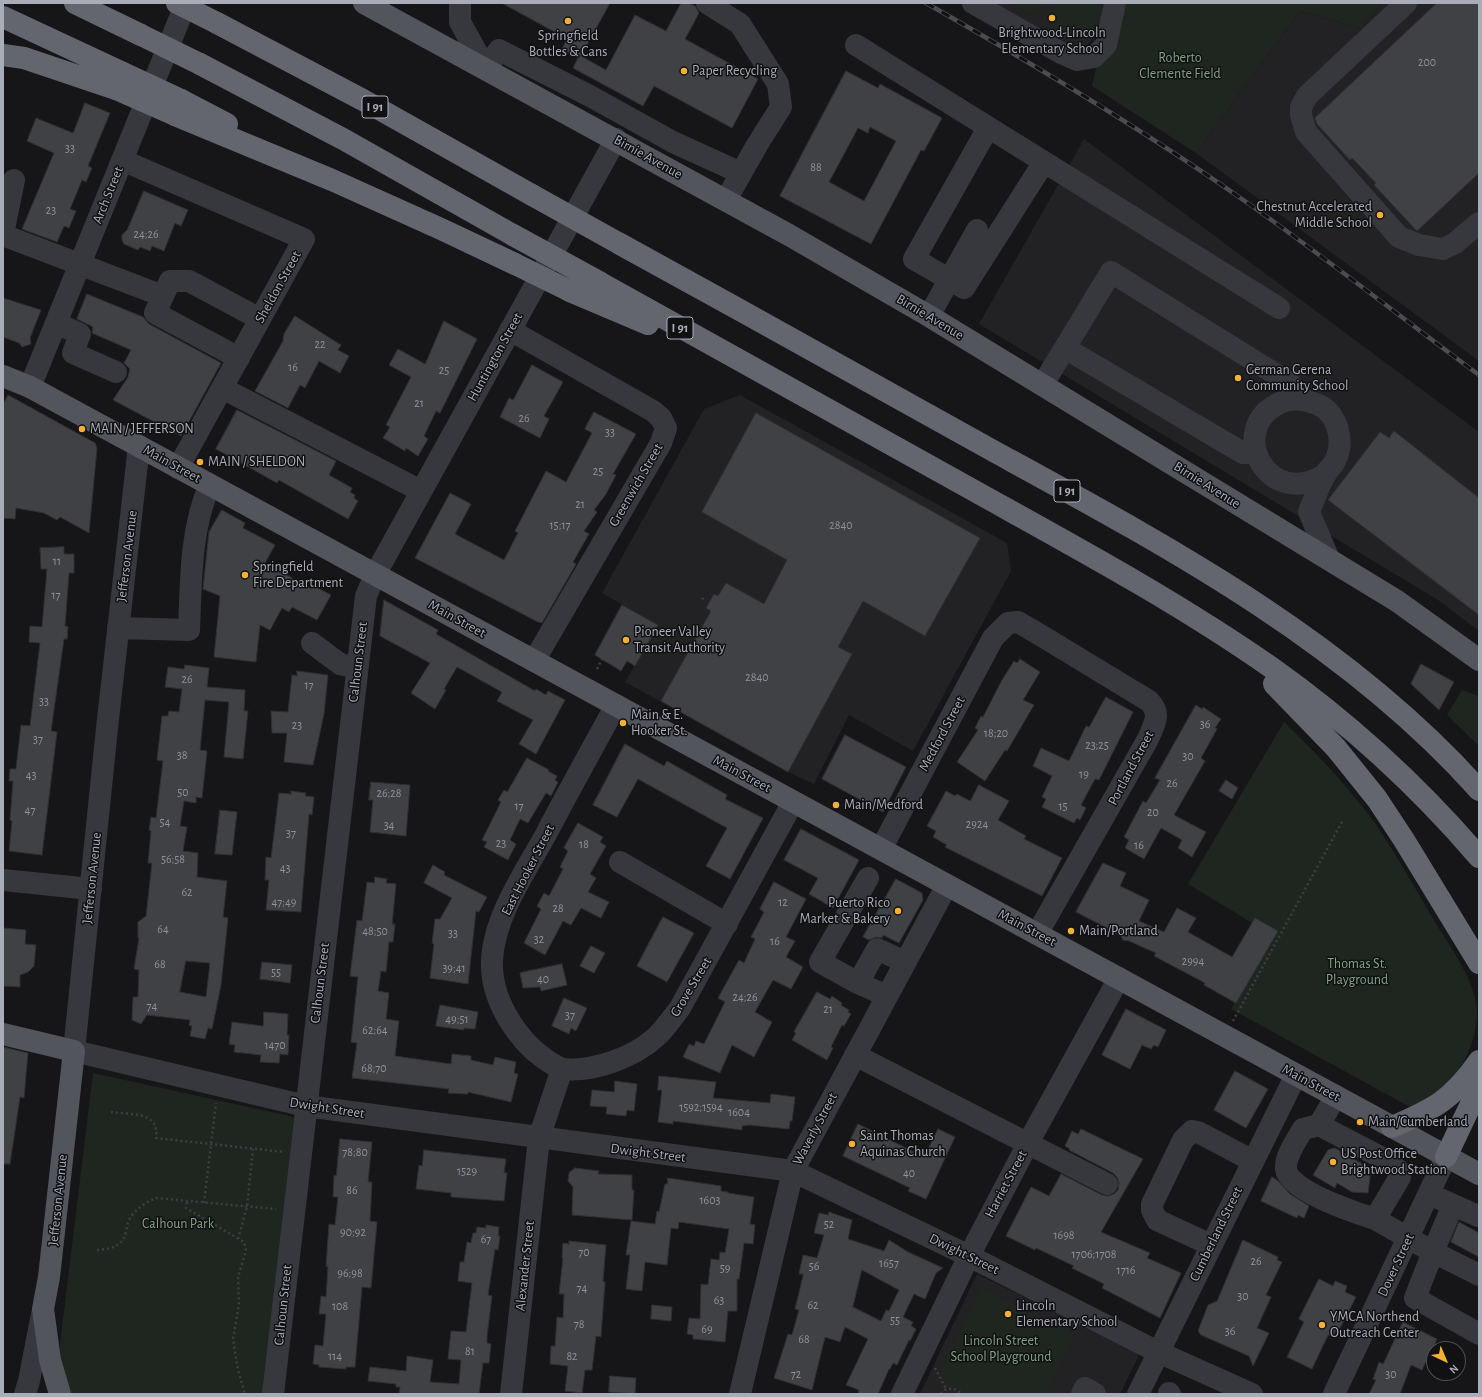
<!DOCTYPE html>
<html>
<head>
<meta charset="utf-8">
<style>
	body { margin:0 }
	#map { position:relative; width:1482px; height:1397px; overflow:hidden; background:#161618; font-family:"Alegreya Sans",sans-serif }
	canvas { display:block }
	.frame { position:absolute; inset:0; border:4px solid #a8adb8; pointer-events:none }
	.north { position:absolute; left:1426px; top:1341px; width:40px; height:40px; box-sizing:border-box; background:#111113; border:1px solid #4d4f55; border-radius:50%; rotate:136deg; font-size:11px; font-weight:700; line-height:16px; text-align:center; color:#a8adb8 }
	.north::after { content:''; display:block; margin:auto; width:14px; height:18px; background:#f2b134; clip-path:polygon(50% 0,100% 100%,50% 72%,0 100%) }
</style>
</head>
<body>
<div id="map">
<canvas width="1482" height="1397"></canvas>
<div class="frame"></div>
<div class="north">N</div>
</div>
<script>
const c = document.querySelector('canvas').getContext('2d');
c.lineJoin = 'round';
function fill(path, color) { c.fillStyle = color; c.fill(path, 'evenodd'); }
function stroke(path, color, width, dash) { c.strokeStyle = color; c.lineWidth = width; c.lineCap = dash ? 'butt' : 'round'; c.setLineDash(dash || []); c.stroke(path); }
function label(font, color, halo, rows, align = 'center') {
  c.font = font + ' "Alegreya Sans",sans-serif'; c.lineWidth = 3; c.setLineDash([]); c.textBaseline = 'middle'; c.strokeStyle = halo; c.fillStyle = color; for (const [text, x, y, turn = 0] of rows) {
    c.save(); c.translate(x, y); c.rotate((+turn || 0) * Math.PI / 180); c.textAlign = isNaN(turn) ? turn : align; if (halo) c.strokeText(text, 0, 0); c.fillText(text, 0, 0); c.restore();
  }
}
fill(new Path2D(`
	M971 3H1106L1101 32 1081 50Z
	M1383 3H1479V361L1196 153 1300 11 1360 28Z
	M1084 139 1479 432V631L1438 600 979 324Z
	M740 395 1007 543 1011 571 913 751 849 715 814 784 788 772 625 682 658 625 602 593 704 409Z
	M977 1274 1140 1353 1120 1394H920Z`), '#222225');
fill(new Path2D(`
	M1012 3H1044L1035 17Z
	M1054 3H1096L1100 9C1097 23 1091 45 1071 41 1063 39 1053 31 1046 27L1055 8Z
	M1111 3H1383L1360 28 1300 11 1196 153 1092 86Z
	M1462 690 1479 696V746L1447 715Z
	M1284 722C1313 750 1341 779 1366 811 1391 844 1414 887 1435 922 1451 948 1476 982 1477 1012 1477 1042 1461 1076 1437 1094 1429 1100 1418 1103 1410 1107L1231 1009 1272 935 1188 884Z
	M93 1073 294 1117 263 1394H67L61 1373 60 1344Z
	M981 1288 1075 1335 1045 1394H962L935 1381Z`), '#1e261f');
const building = new Path2D(`
	M502 3H610L581 56 606 70 635 15 666 31 681 3H689L695 6 699 13 685 39 758 79 732 128 654 86 643 106 573 68 578 58 562 49 567 39Z
	M1437 3H1479V173L1417 231 1374 185 1376 183 1352 158 1350 160 1317 124 1315 118Z
	M846 71 878 88 880 84 942 118 924 151 921 150 871 244 780 196ZM870 127 896 141 864 201 829 182 858 128 868 133Z
	M85 103 110 113 88 166 92 168 86 182 82 180 70 209 76 211 69 228 64 226 57 242 22 229 54 153 27 141 36 118 73 133Z
	M144 191 188 210 181 226 175 223 164 251 152 246 150 251 140 247 138 250 124 244 122 240V235L127 230Z
	M87 294 143 317 149 324 221 363 181 436 113 400 128 377 130 369 124 363 131 350 92 333 93 327 77 319Z
	M3 298 41 310 30 338 31 344 22 347 19 343 3 337Z
	M295 316 341 345 338 350 349 356 340 373 319 361 305 388 300 385 288 408 255 391 283 341 284 334Z
	M444 321 477 339 440 413 436 411 424 436 428 439 418 456 406 448 405 451 383 438 390 427 386 425 411 377 389 365 398 349 425 364Z
	M532 365 563 382 544 416 549 419 540 438 500 417 509 398 513 400Z
	M8 395 95 443 97 448 89 533 60 517 57 520 44 513 16 508 15 519 3 518V405Z
	M237 410 336 461 329 475 352 488 350 492 355 495 354 498 358 501 348 519 279 480 277 483 216 449Z
	M594 412 636 434 613 474 616 475 606 494 594 510 597 512 584 531 589 534 573 562 576 564 542 623 538 622 415 558 450 493 471 504 455 534 504 560 518 533 515 531 546 471 566 482 592 433 585 429Z
	M756 413 980 538 925 636 863 601 838 647 852 654 788 772 661 701 711 611 706 608 714 594 718 596 726 583 764 604 787 560 702 512Z
	M1394 431 1479 498V615L1328 500 1380 432 1389 438Z
	M222 510 245 523 243 528 275 545 265 563 312 589 314 586 331 595 317 620 292 607 289 612 282 608 270 630 260 625 256 662 214 657 220 596 203 589 209 532Z
	M64 547V554H74V573H69L65 626 68 627 67 639H64L51 731 57 732 42 855 9 851 12 821 10 820 13 781H9L10 769H16L21 725 30 726 40 643 29 642 30 626 42 627 47 569H41L40 548Z
	M384 600 438 630 436 634 535 691 536 689 546 695 548 691 565 700 536 754 519 744 533 720 497 701 502 692 457 667 444 689 446 690 435 709 411 693 430 663 380 636Z
	M622 605 658 625 635 666 627 661 621 671 595 655Z
	M1020 659 1040 672 1023 700 1034 705 1007 751 1005 750 985 781 957 762 978 730 975 728 981 716 983 717 1002 680 1014 661 1017 663Z
	M1421 664 1454 682 1439 710 1411 684Z
	M185 665 209 668 207 687 245 690 244 711H248L243 759 224 757 229 702 205 700 200 750 207 751 202 798 196 797V803L184 801 180 826 187 827 183 851 198 853 197 877 227 881 223 917 228 918 221 985 212 1029 208 1028 205 1039 190 1036 192 1026 189 1025 190 1020 147 1015 141 1024 132 1020 133 997H138L139 970 134 969 139 938H138V922L146 916 152 863H148L151 831 149 830 151 817 156 818 163 761 157 760 162 716H168L169 711 179 712 182 689 165 687 168 667 184 669ZM186 961 210 963 206 997 180 992Z
	M297 671 328 675 324 714 313 765 284 762 287 733H272L271 711 288 712 292 675 297 676Z
	M1106 697 1133 712 1099 780 1095 779 1081 805 1086 808 1080 820 1077 818 1074 823 1042 807 1046 799 1042 797 1052 776 1033 766 1041 748 1069 761 1086 726 1089 727Z
	M1196 705 1202 709 1203 707 1221 719 1215 728 1217 729 1201 758 1205 761 1174 815 1206 832 1192 857 1178 848 1182 840 1161 828 1144 859 1125 848 1129 840 1124 837 1143 801 1146 803 1160 780 1155 778Z
	M845 735 906 767 883 812 822 779Z
	M625 744 664 766 667 761 727 795 725 799 763 818 730 879 706 866 727 828 638 779 617 817 593 805Z
	M527 758 549 770 548 771 557 776 555 780 558 782 551 796 546 793 528 823 520 819 510 840 516 844 508 860 484 847 487 842 482 840 501 802 498 800 504 790 507 792Z
	M1226 780 1238 788 1232 799 1219 791Z
	M371 782 410 785 406 836 370 832 373 800H369Z
	M979 785 1009 801 998 820 1026 836 1024 839 1062 858 1042 896 945 847 947 845 933 837 936 831 927 826 946 791 955 796 957 794 970 801Z
	M291 791 306 793 305 796 314 797 312 815 309 814 301 912 266 910 269 880H265L266 857 271 858 279 793 291 794Z
	M220 810 237 812 232 855 215 854Z
	M578 823 603 837 600 842 606 846 590 874 596 878 588 892 609 902 601 918 581 908 571 925 563 921 545 955 524 943 541 909 537 906 544 893 549 896 563 869 560 867 568 851 564 848Z
	M801 829 859 860 833 908 809 894 818 878 784 860Z
	M1103 863 1126 873 1120 886 1149 900 1139 921 1164 932 1177 908 1196 918 1188 932 1232 957 1255 918 1278 931 1236 1003 1204 985 1205 983 1154 956 1156 953 1129 941 1123 940 1120 934 1111 933 1107 928 1076 912Z
	M433 865 445 872 444 875 487 897 479 912 476 911 468 984 430 978 434 944 432 943 435 919H440L452 898 424 883Z
	M375 877 387 879 386 883 396 884 392 924H395L393 942H389L386 972 381 971 378 991 389 993 386 1019 399 1021 395 1056 451 1064 452 1054 471 1056V1060L493 1065 495 1057 516 1062 514 1073 518 1074 511 1102 468 1092V1094L448 1093 449 1089 352 1078 357 1043 351 1042 358 977 350 976 357 920 362 921 367 882 374 883Z
	M896 879 922 893 923 900 899 943 883 935 882 938 876 937 869 940 863 937Z
	M774 882 806 899 786 937 795 941 786 957 803 967 791 989 773 980 755 1012 772 1022 754 1057 732 1045 720 1073 683 1057 689 1044 694 1046 696 1041 704 1044 725 1002 718 998 739 960 744 963 755 939 751 937 764 912 760 909Z
	M663 917 694 933 667 982 637 966Z
	M3 928 26 930 25 944 36 945 34 966 28 972 20 975V987L3 986Z
	M591 946 605 953 594 973 580 966Z
	M262 962 292 965 290 983 260 979Z
	M562 964 567 985 541 991 540 987 523 988 520 973Z
	M817 992 830 999 832 996 842 1003 841 1005 849 1010 848 1012 851 1014 844 1026 842 1025 831 1047 833 1048 827 1060 792 1040 796 1033 794 1032Z
	M564 998 587 1008 576 1031 571 1028 569 1034 552 1026Z
	M440 1005 478 1012 475 1029 464 1028V1030L436 1026Z
	M1126 1009 1166 1030 1158 1047 1154 1045 1151 1049 1142 1045 1130 1069 1102 1055Z
	M264 1012 288 1014 287 1035H289L288 1055 280 1054 279 1063 260 1062 261 1055 234 1052 235 1045 229 1044 232 1022 263 1026Z
	M3 1047 28 1053 24 1098 20 1097 10 1164H3Z
	M1235 1071 1268 1089 1246 1128 1214 1110Z
	M659 1076 716 1082 713 1098 770 1103 771 1094 795 1097 792 1121H790L789 1129 749 1125 742 1126V1130L673 1121V1124L658 1122 662 1090H658Z
	M615 1081 637 1084 634 1111 627 1110 626 1116 606 1114 607 1107 590 1106 592 1090 614 1092Z
	M858 1124 924 1157 938 1129 955 1137 926 1199 908 1191 910 1188 843 1156Z
	M1081 1129 1143 1159 1101 1232 1150 1253 1147 1258 1181 1273 1160 1318 1102 1288 1104 1284 1072 1268 1074 1266 1036 1248 1035 1250 1006 1236 1031 1187 1049 1196 1061 1174 1102 1195 1108 1196 1114 1194 1118 1190 1119 1183 1117 1177 1113 1173 1069 1150 1070 1149 1065 1146 1072 1131 1078 1134Z
	M340 1139 372 1142 368 1182H372L370 1221 377 1222 371 1288 362 1287 355 1367H346V1369L319 1367V1365L313 1364 315 1345 323 1346 326 1314H319L321 1296 326 1297 328 1267 326 1266 329 1224 335 1225 338 1197H333L334 1175 336 1176Z
	M1335 1148 1371 1169 1368 1193 1352 1192 1337 1183 1335 1188 1313 1175 1328 1150Z
	M424 1150 506 1159 504 1173H507L504 1201 451 1197V1193L416 1189 419 1165 422 1166Z
	M575 1168 599 1171 598 1174 632 1175V1190H634L632 1220 572 1215 573 1187 568 1181 569 1173Z
	M1272 1177 1277 1180 1290 1194 1309 1206 1304 1218 1298 1215 1297 1218 1261 1201Z
	M668 1178 721 1186V1191L728 1192V1193L754 1197 750 1224 755 1225 753 1244 744 1243 739 1279H737V1311H728L725 1342 693 1339V1335L687 1334 689 1318 700 1319 701 1284 708 1285 711 1259 719 1260 720 1252 725 1253 729 1229 679 1222 678 1229 671 1228 667 1265 645 1262 642 1291 626 1289 630 1255H626L631 1221 655 1224 657 1211 659 1212 665 1184H667Z
	M829 1212 852 1220 848 1239 884 1251 889 1240 908 1252 943 1268 936 1273 925 1299 914 1294 903 1317 913 1322 911 1326 916 1329 910 1341 909 1340 897 1365 893 1363 890 1369H889L878 1394H858L859 1390 846 1385 868 1339 845 1327 840 1342 825 1337 812 1390 774 1378 788 1334 792 1335 799 1310 795 1309 803 1276V1274H799L803 1255 817 1258 824 1235 814 1233 819 1213 828 1215ZM862 1270 899 1290 889 1311 886 1310 881 1321 853 1307Z
	M1459 1222 1479 1233V1257L1451 1242Z
	M486 1225 499 1227 498 1236H500L498 1250 495 1249 488 1295 492 1296 487 1336V1343L491 1344 489 1363H483L479 1394H399L400 1387H396V1384L368 1381 370 1367 406 1371 407 1356 433 1360 430 1382 459 1384 461 1360 448 1359 451 1331 466 1332 472 1283 458 1281 460 1262H464L467 1242 471 1243 473 1233H476L477 1227 486 1228Z
	M1243 1240 1278 1257 1277 1260 1282 1262 1266 1295 1271 1297 1257 1328 1269 1333 1253 1366 1249 1356 1201 1335 1198 1331 1208 1305 1217 1301Z
	M569 1241 606 1245 603 1281 605 1282 601 1337 596 1336 592 1370H585L582 1393 565 1391 568 1366 550 1364 551 1346H555L557 1317 563 1318 564 1294H559L563 1258H562L563 1243 569 1244Z
	M1319 1279 1333 1286 1335 1281 1347 1286 1345 1292 1356 1297 1339 1330 1337 1328 1333 1337 1328 1335 1312 1369 1287 1357 1304 1322 1299 1319Z
	M652 1305 672 1307 671 1321 651 1319Z
	M1403 1322 1437 1339 1434 1346V1361L1428 1357 1422 1370 1411 1365 1400 1394H1369L1376 1380 1373 1379 1379 1362 1383 1364Z
	M610 1376 636 1378 635 1394 609 1392Z`);
fill(building, '#404145');
stroke(building, '#303034', 1);
stroke(new Path2D(`
	M702 598 705 600
	M597 669 602 659
	M1233 1021 1343 820
	M111 1112C131 1115 160 1111 156 1138L284 1152
	M187 1202 186 1208 244 1242 246 1250 238 1277 239 1304 233 1339 238 1370 245 1394
	M204 1203 216 1103
	M238 1239 247 1207 253 1149
	M97 1250C110 1249 123 1247 126 1232 127 1228 127 1224 129 1220 134 1210 146 1202 156 1198L276 1209
	M935 1368 946 1389
	M941 1394 946 1389H954L963 1394`), '#3d3f44', 2.5, [2, 3]);
stroke(new Path2D(`
	M460 3V22L486 69 499 50 590 96 673 142 741 173
	M707 3 740 24 778 84 781 107 757 145 726 200
	M973 3 1061 53 1077 60 1094 57 1106 45 1115 3
	M1406 3 1307 96 1301 107V115L1306 132 1399 237 1419 245 1443 249 1455 243 1479 223
	M856 45 1279 308
	M988 128 914 259 964 288 1044 162
	M122 160 304 239 178 468
	M3 234 14 180
	M3 235 163 296
	M929 316 977 230
	M56 323 80 334 73 353 116 372
	M510 330 653 411 661 418 666 428 661 443 534 661
	M1065 348 1243 453H1256
	M239 358 155 313 170 281H189L260 319
	M1043 384 1111 272 1290 383 1295 399
	M30 387 186 3
	M222 388 421 491
	M139 446 107 728 74 1051 306 1106 793 1171 969 1256 1158 1352 1252 1394
	M1326 474C1269 511 1227 432 1276 405 1290 397 1303 399 1317 404 1338 413 1345 442 1335 461 1333 466 1328 469 1326 473 1319 485 1314 500 1309 512L1329 559
	M118 628 189 630C191 584 190 528 210 485
	M312 643 340 664 357 668
	M881 849 993 638 1008 623 1018 622 1037 633 1149 701C1162 714 1154 724 1148 739L1037 934
	M620 862 727 924
	M3 880 91 889
	M858 983 820 962 868 878
	M887 996 858 983 877 949 905 962
	M855 1055 1107 1184
	M562 1069C523 1051 490 1003 492 960 494 917 525 872 545 836 568 792 592 749 616 705
	M1319 1125 1336 1096
	M1440 1199 1478 1216
	M1375 1219C1357 1213 1288 1191 1286 1169 1285 1156 1296 1141 1303 1129L1319 1125 1388 1161 1398 1170 1400 1177 1375 1219 1433 1252 1453 1205
	M1211 1245 1157 1220 1152 1210V1204L1183 1140 1192 1131 1198 1132 1253 1161
	M1479 1275 1433 1252 1415 1298 1479 1334
	M1169 1393 1170 1394
	M25 1394 29 1381 42 1314
	M273 1394 366 596 375 575 616 139
	M511 1394 539 1138 562 1069C593 1072 633 1058 656 1037 665 1029 672 1018 680 1008L793 802
	M740 1394 793 1171 947 885
	M902 1394 969 1256 1033 1134 1119 978
	M1082 1394 1085 1388 1095 1394
	M1138 1394 1296 1075
	M1334 1394 1446 1157`), '#37383d', 22);
stroke(new Path2D(`
	M364 3 789 235 929 316 1397 601 1479 660
	M3 376 30 387 1479 1174
	M3 1034 74 1051 49 1277 43 1309 50 1360 60 1394`), '#53555c', 22);
stroke(new Path2D(`
	M75 3 141 35
	M3 17 123 73
	M217 23 363 100 532 195
	M3 55 24 58 116 89
	M200 64 343 139 513 235
	M181 100 227 124
	M175 115 332 180 441 229 515 264
	M620 244C746 313 871 383 997 453 1169 547 1347 642 1479 790
	M599 282C726 353 853 423 980 494 1079 549 1179 603 1272 668 1348 722 1418 786 1479 857
	M570 291 648 324
	M1274 684 1336 748 1377 799 1404 840 1479 963
	M1392 1127C1434 1109 1452 1100 1479 1061
	M1446 1157 1479 1087`), '#63666e', 22);
const rail = new Path2D(`
	M926 3C1033 64 1139 127 1239 197 1321 254 1399 316 1479 375`);
stroke(rail, '#4a4c52', 4.5);
stroke(rail, '#111113', 3, [9]);
stroke(new Path2D(`
	M177 3 217 23
	M141 35 200 64
	M123 73 181 100
	M116 89 175 115
	M532 195 620 244
	M513 235 599 282
	M515 264 570 291`), '#63666e', 22);
for (const [x, y, r, color] of [
	[1052,18,4,"#f2b134"],
	[568,21,4,"#f2b134"],
	[684,71,4,"#f2b134"],
	[1380,215,4,"#f2b134"],
	[1238,378,4,"#f2b134"],
	[82,429,4,"#f2b134"],
	[200,462,4,"#f2b134"],
	[245,575,4,"#f2b134"],
	[626,640,4,"#f2b134"],
	[623,723,4,"#f2b134"],
	[836,805,4,"#f2b134"],
	[898,911,4,"#f2b134"],
	[1071,931,4,"#f2b134"],
	[1360,1122,4,"#f2b134"],
	[852,1144,4,"#f2b134"],
	[1333,1162,4,"#f2b134"],
	[1008,1314,4,"#f2b134"],
	[1322,1325,4,"#f2b134"]
]) { const dot = new Path2D(); dot.arc(x, y, r, 0, 2 * Math.PI); c.fillStyle = color; c.fill(dot); stroke(dot, '#111113', 1.5); }
label('12px', '#8e929b', null, [
	["200",1427,62],
	["33",70,148],
	["88",816,167],
	["23",51,210],
	["24;26",146,234],
	["22",320,344],
	["16",293,367],
	["25",444,370],
	["21",419,403],
	["26",524,418],
	["33",610,432],
	["25",598,471],
	["21",580,504],
	["15;17",560,525],
	["2840",841,525],
	["11",57,561],
	["17",56,595],
	["2840",757,677],
	["26",187,679],
	["17",309,685],
	["33",44,701],
	["36",1205,724],
	["23",297,725],
	["18;20",996,733],
	["37",38,739],
	["23;25",1097,745],
	["38",182,755],
	["30",1188,756],
	["19",1084,774],
	["43",31,775],
	["26",1172,783],
	["50",183,792],
	["26;28",389,793],
	["17",519,806],
	["15",1063,806],
	["47",30,810],
	["20",1153,812],
	["54",165,822],
	["2924",977,824],
	["34",389,825],
	["37",291,833],
	["23",501,843],
	["18",584,844],
	["16",1139,845],
	["56;58",173,859],
	["43",285,868],
	["62",187,892],
	["47;49",284,902],
	["12",783,902],
	["28",558,908],
	["64",163,929],
	["48;50",375,931],
	["33",453,933],
	["32",539,939],
	["16",775,941],
	["2994",1193,961],
	["68",160,964],
	["39;41",454,968],
	["55",276,972],
	["40",543,979],
	["24;26",745,997],
	["74",152,1006],
	["21",828,1009],
	["37",570,1015],
	["49;51",457,1019],
	["62;64",375,1030],
	["1470",275,1045],
	["68;70",374,1068],
	["1592;1594",701,1107],
	["1604",739,1112],
	["78;80",355,1152],
	["1529",467,1171],
	["40",909,1173],
	["86",352,1190],
	["1603",710,1200],
	["52",829,1224],
	["90;92",353,1232],
	["1698",1064,1235],
	["67",486,1239],
	["70",584,1252],
	["1706;1708",1094,1254],
	["26",1256,1261],
	["1657",889,1263],
	["56",814,1266],
	["59",725,1268],
	["1716",1126,1270],
	["96;98",350,1273],
	["74",582,1288],
	["30",1243,1296],
	["63",719,1300],
	["62",813,1305],
	["108",340,1306],
	["55",895,1320],
	["78",579,1324],
	["69",707,1329],
	["36",1230,1331],
	["68",804,1339],
	["81",470,1351],
	["114",335,1356],
	["82",572,1356],
	["72",796,1374],
	["30",1391,1374]
]);
for (const [x, y, w] of [
	[375,107,26],
	[680,328,26],
	[1067,491,26]
]) { const box = new Path2D(); box.roundRect(x - w / 2, y - 11, w, 22, 3); c.fillStyle = '#111113'; c.fill(box); stroke(box, '#a8adb8', 1); }
label('bold 13px', '#a8adb8', null, [
	["I 91",375,107],
	["I 91",680,328],
	["I 91",1067,491]
]);
label('14px', '#a8adb8', '#111113', [
	["Brightwood-Lincoln",1052,33,"center"],
	["Elementary School",1052,49,"center"],
	["Springfield",568,36,"center"],
	["Bottles & Cans",568,52,"center"],
	["Paper Recycling",692,71],
	["Chestnut Accelerated",1372,207,"right"],
	["Middle School",1372,223,"right"],
	["German Gerena",1246,370],
	["Community School",1246,386],
	["MAIN / JEFFERSON",90,429],
	["MAIN / SHELDON",208,462],
	["Springfield",253,567],
	["Fire Department",253,583],
	["Pioneer Valley",634,632],
	["Transit Authority",634,648],
	["Main & E.",631,715],
	["Hooker St.",631,731],
	["Main/Medford",844,805],
	["Puerto Rico",890,903,"right"],
	["Market & Bakery",890,919,"right"],
	["Main/Portland",1079,931],
	["Main/Cumberland",1368,1122],
	["Saint Thomas",860,1136],
	["Aquinas Church",860,1152],
	["US Post Office",1341,1154],
	["Brightwood Station",1341,1170],
	["Lincoln",1016,1306],
	["Elementary School",1016,1322],
	["YMCA Northend",1330,1317],
	["Outreach Center",1330,1333]
], 'left');
label('14px', '#7fa381', '#111113', [
	["Roberto",1180,58],
	["Clemente Field",1180,74],
	["Thomas St.",1357,964],
	["Playground",1357,980],
	["Calhoun Park",178,1224],
	["Lincoln Street",1001,1341],
	["School Playground",1001,1357]
]);
label('14px', '#a8adb8', '#111113', [
	["Birnie Avenue",648,157,29],
	["Arch Street",108,195,-68],
	["Sheldon Street",278,287,-61],
	["Birnie Avenue",930,317,31],
	["Huntington Street",495,357,-61],
	["Main Street",172,464,29],
	["Greenwich Street",636,485,-60],
	["Birnie Avenue",1207,485,32],
	["Jefferson Avenue",127,556,-83],
	["Main Street",457,619,29],
	["Calhoun Street",358,662,-83],
	["Medford Street",942,734,-62],
	["Portland Street",1131,768,-62],
	["Main Street",742,774,28],
	["East Hooker Street",528,870,-63],
	["Jefferson Avenue",92,878,-84],
	["Main Street",1027,928,28],
	["Calhoun Street",320,983,-83],
	["Grove Street",691,987,-59],
	["Main Street",1311,1083,28],
	["Dwight Street",327,1108,9],
	["Waverly Street",815,1129,-62],
	["Dwight Street",648,1153,7],
	["Harriet Street",1006,1184,-62],
	["Jefferson Avenue",58,1200,-84],
	["Cumberland Street",1216,1234,-64],
	["Dwight Street",964,1254,26],
	["Dover Street",1396,1265,-65],
	["Alexander Street",525,1266,-84],
	["Calhoun Street",283,1305,-84]
]);
</script>
</body>
</html>
